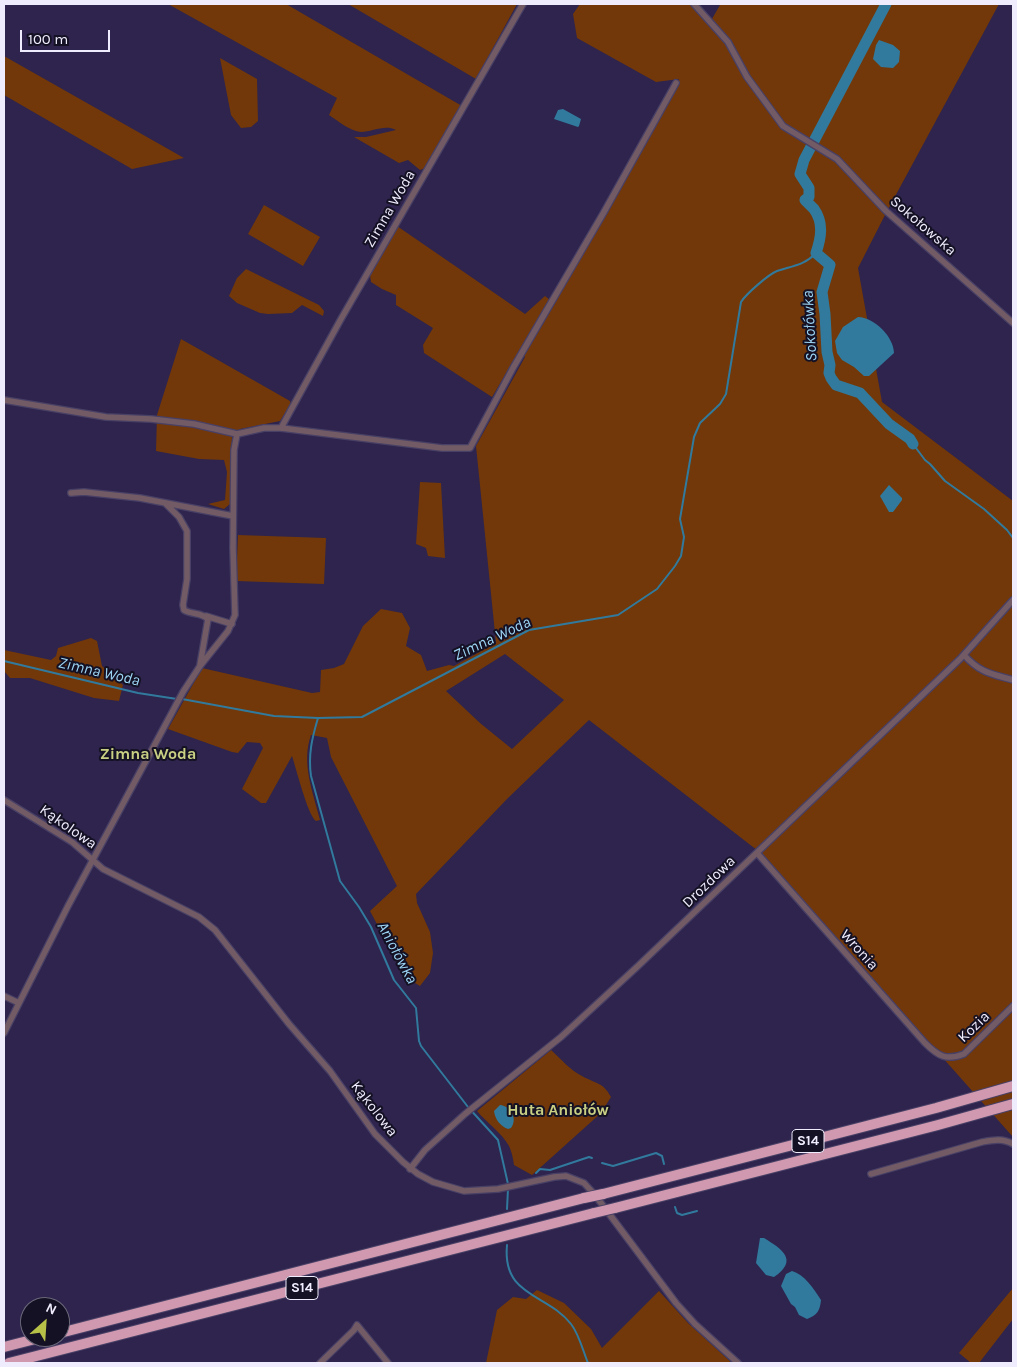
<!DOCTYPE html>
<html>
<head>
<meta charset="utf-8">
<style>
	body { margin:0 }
	#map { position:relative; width:1017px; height:1367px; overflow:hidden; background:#2e244d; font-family:Karla,sans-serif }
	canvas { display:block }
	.frame { position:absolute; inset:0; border:5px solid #efecfd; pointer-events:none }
	.north { position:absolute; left:20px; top:1297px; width:50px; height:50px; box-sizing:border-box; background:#151124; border:1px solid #6c697b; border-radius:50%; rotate:26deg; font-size:14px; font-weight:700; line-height:20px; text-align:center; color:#efecfd }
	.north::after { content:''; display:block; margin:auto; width:18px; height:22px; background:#b8c147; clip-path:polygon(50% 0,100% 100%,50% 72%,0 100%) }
	.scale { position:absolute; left:20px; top:30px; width:90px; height:22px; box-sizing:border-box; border:2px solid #efecfd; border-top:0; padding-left:6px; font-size:15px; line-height:18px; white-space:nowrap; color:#efecfd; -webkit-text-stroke:4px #151124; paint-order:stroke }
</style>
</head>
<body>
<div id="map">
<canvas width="1017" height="1367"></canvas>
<div class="frame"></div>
<div class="north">N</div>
<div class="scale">100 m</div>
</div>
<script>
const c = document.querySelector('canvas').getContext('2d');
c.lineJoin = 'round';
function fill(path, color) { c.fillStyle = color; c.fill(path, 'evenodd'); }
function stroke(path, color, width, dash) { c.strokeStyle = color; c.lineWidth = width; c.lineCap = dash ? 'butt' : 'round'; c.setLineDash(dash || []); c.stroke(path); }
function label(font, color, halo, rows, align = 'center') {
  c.font = font + ' Karla,sans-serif'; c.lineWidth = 4; c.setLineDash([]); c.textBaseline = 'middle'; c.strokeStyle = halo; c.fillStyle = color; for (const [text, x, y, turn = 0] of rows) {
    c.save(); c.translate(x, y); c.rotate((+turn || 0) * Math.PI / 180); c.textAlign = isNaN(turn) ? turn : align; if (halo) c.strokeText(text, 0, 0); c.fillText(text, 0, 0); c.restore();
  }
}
fill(new Path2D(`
	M168 4H286L462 106 425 168 420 170 408 160 399 163 354 137H366L396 130C385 124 372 132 361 132 350 131 338 121 329 115L337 98Z
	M348 4H517L476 79Z
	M580 4H690L709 24 720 5 719 4H999L885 215 858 268 882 402 1013 501V1137L762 854 589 720 507 799 416 894 417 903 430 932 433 953 430 973 420 986 405 977 370 911 397 886 331 757 327 738 311 735C301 763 313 792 320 820L316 821C308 816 296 768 292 756L266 803H261L242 789 263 748 260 743 247 742 238 753 232 752 168 729 202 668 312 693 320 692 321 670 334 668 344 664 363 626 381 609 402 613 410 628 406 646 421 655 427 671 449 665 454 666 496 643 476 446 525 357 524 356 554 305 679 79 656 82 577 38 573 14ZM505 654 564 700 512 749 480 723 446 691Z
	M4 56 184 158 132 169 4 95Z
	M220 58 257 79 258 121 251 127 241 128 231 115Z
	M264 205 320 237 303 266 248 234Z
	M397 226 525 314 545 296 550 300 492 397 424 353 423 345 433 328 396 305V295L382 289 371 282 370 275Z
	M246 269 319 305 324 311 323 316 302 305 292 313 268 314 260 313 237 303 229 296 237 278Z
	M181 339 290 401 291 404 280 421 240 429 232 436 230 504 224 509 208 504 225 500 227 472 224 460 199 459 156 451 157 415Z
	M420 482 441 483 445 558 428 556 426 548 416 544Z
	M238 535 326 538 324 584 236 581Z
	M91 638 97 641 102 666 123 685 119 701 94 698 30 678H10L4 671V650L51 660 56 656 58 648Z
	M551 1050C561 1059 570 1070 582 1076 596 1084 603 1082 611 1097L601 1113 532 1175 514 1165C513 1159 512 1152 509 1146 501 1132 487 1123 477 1111Z
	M1013 1288V1319L979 1363H971L959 1353Z
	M537 1290 564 1303 591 1329 602 1348 659 1291 688 1323 732 1363H486L497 1310 513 1297 526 1299Z`), '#723809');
fill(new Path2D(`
	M879 40 893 45 900 51 899 62 893 68 881 67 873 59 876 45Z
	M563 109 581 119 579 126 578 127 554 119 558 110Z
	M858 317C874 317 894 337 894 353L869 376H864L854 367 842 360 837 353 835 341 843 327Z
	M889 485 902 498V500L893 512H889L880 496Z
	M500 1105C511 1106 518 1119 511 1128L508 1129C500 1126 495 1119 494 1111Z
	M760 1238H764C782 1249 799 1260 774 1277L766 1275 756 1263Z
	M792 1271C804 1274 814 1289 821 1300 820 1311 817 1315 807 1319L799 1315 795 1307 791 1304 781 1286 786 1274Z`), '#317a9d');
stroke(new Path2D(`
	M913 444 925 460 930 464 945 481 984 509 1007 530 1013 538
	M4 661 138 693 177 699
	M182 699 274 716 318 718 362 717 529 630 618 615 657 589 675 566 681 556 684 537 680 519 694 437 700 423 720 404 726 394 741 302C746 294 769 274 777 271 792 266 805 265 816 253
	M318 718C312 738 308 755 311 776L340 881 359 907 371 927 394 980 416 1008 419 1041 421 1046 468 1107 498 1140 508 1184
	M602 1163 613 1166 656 1153 662 1156 664 1164
	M536 1173 540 1169 550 1170 589 1157 592 1158
	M675 1207 677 1213 682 1215 697 1211
	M507 1209 508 1189
	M507 1245C502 1297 547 1293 571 1324 579 1334 583 1351 588 1363`), '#317a9d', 2);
stroke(new Path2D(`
	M886 4 804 160 800 174 809 188V197L805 200C808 203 811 206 814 209 824 223 821 238 816 253L830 265 822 292 825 314 827 352 830 365 829 373 831 378 836 385 860 393 889 424 910 439 913 444`), '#317a9d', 11);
const minor = new Path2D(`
	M694 4 728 42 747 77 783 126 837 159 886 211 1013 323
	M4 400 106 417 151 419 194 424 237 434
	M281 428 341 319 523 4
	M71 493 84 492 140 498 233 516
	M166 504 179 517 187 531V579L183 605 184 610C192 615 201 612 208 619L200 665
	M206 616 232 624
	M964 655C980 673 992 674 1013 680
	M4 800 72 842 103 869 199 917 215 930 289 1024 330 1071 375 1134 403 1162 418 1174 433 1182 464 1191 498 1189 554 1177 566 1176 584 1183 595 1195 676 1303 695 1324 738 1363
	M757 853 925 1043C938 1056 946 1061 964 1054L1013 1006
	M4 996 19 1003
	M4 1033 68 906 183 692 200 666 228 631 235 615 233 548 234 450 237 434 264 428H281L442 448H470L513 368 604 212 676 83
	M410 1169 425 1150 465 1114 561 1037 638 966 960 659 1013 600
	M871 1174 982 1142C993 1140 1003 1138 1013 1144
	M320 1363 354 1330 357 1325 388 1363`);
const motorway = new Path2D(`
	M603 1194 936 1108 1013 1086
	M615 1208 938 1125 1013 1104
	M60 1333 584 1198
	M4 1347 43 1337
	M9 1363 594 1213`);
stroke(minor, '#494066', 8);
stroke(motorway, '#494066', 12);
stroke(minor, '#725b64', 5.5);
stroke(motorway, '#d099af', 10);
const motorwayBridge = new Path2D(`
	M584 1198 603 1194
	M594 1213 615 1208`);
stroke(motorwayBridge, '#494066', 12, []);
stroke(motorwayBridge, '#d099af', 10);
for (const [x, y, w] of [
	[808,1141,32],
	[302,1288,32]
]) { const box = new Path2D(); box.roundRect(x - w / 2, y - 11.5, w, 23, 4); c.fillStyle = '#151124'; c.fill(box); stroke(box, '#efecfd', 1); }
label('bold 14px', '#efecfd', null, [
	["S14",808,1141],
	["S14",302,1288]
]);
label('15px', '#efecfd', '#151124', [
	["Zimna Woda",390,209,-60],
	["Sokołowska",923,226,41],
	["Kąkolowa",68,827,35],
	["Drozdowa",709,882,-44],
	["Wronia",859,950,48],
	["Kozia",974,1027,-44],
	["Kąkolowa",374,1109,52]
]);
label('italic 16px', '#9cd4f3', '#151124', [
	["Sokołówka",810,326,-93],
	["Zimna Woda",492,639,-25],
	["Zimna Woda",99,672,13],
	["Aniołówka",397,953,62]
]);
label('bold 16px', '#c9d083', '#151124', [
	["Zimna Woda",148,754],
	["Huta Aniołów",558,1110]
]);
</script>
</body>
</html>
